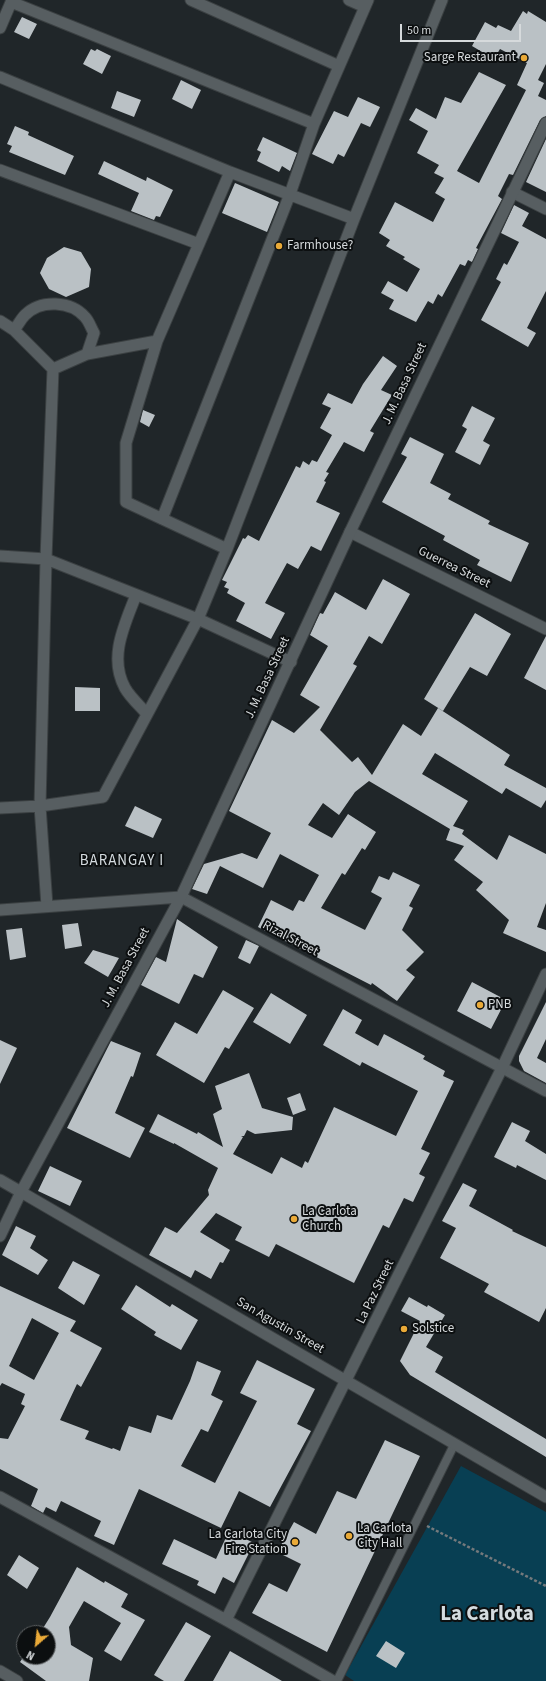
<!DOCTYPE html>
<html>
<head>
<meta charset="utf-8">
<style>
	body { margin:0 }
	#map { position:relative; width:546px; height:1681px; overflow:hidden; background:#202629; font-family:"Source Sans 3",sans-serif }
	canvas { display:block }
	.north { position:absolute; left:16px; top:1625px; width:40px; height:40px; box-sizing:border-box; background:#0c0f10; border:1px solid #5d6062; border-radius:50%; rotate:208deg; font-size:11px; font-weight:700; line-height:16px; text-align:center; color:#d6dadc }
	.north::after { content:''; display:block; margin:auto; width:14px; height:18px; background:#eaaa38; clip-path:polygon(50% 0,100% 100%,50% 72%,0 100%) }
	.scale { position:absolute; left:400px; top:24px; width:121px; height:18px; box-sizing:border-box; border:2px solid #d6dadc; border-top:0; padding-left:5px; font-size:12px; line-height:14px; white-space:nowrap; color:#d6dadc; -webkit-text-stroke:3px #0c0f10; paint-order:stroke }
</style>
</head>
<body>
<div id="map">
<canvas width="546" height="1681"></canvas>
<div class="north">N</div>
<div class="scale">50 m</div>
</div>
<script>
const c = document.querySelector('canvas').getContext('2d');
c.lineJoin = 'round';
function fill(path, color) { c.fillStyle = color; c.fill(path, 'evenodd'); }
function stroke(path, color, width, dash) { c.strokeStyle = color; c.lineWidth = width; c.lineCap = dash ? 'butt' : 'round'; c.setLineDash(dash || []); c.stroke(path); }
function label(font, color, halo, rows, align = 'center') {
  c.font = font + ' "Source Sans 3",sans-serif'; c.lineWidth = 4; c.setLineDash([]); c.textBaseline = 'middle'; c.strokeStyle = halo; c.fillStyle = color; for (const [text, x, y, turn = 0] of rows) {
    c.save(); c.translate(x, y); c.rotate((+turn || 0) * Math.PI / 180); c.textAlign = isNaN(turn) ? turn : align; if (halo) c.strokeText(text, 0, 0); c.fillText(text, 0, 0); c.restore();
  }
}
fill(new Path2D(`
	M461 1466 546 1512V1681H354L345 1675Z`), '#083f53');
fill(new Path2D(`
	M523 11 527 14 528 11 546 22V64L538 80 544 83 538 96 546 100V116L540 120 513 175 509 174 498 196 502 199 476 248 478 249 472 262 468 260 465 266 460 264 442 297 438 294 433 304 428 301 416 322 389 309 394 300 381 293 388 281 407 292 420 269 403 259 405 257 386 246 390 240 379 233 395 202 433 222 445 199 435 193 444 178 434 173 439 165 417 153 428 131 409 120 416 108 436 119 445 97 461 103 479 72 506 85 457 171 479 183 526 90 517 85 527 63 500 49 494 59 472 46 485 22 496 28 498 25 511 31Z
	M22 17 37 24 29 39 14 32Z
	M91 49 95 51 97 49 111 56 102 74 83 64Z
	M181 80 201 90 192 109 172 99Z
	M117 91 141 100 134 117 111 108Z
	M358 97 380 107 370 127 361 123 344 157 338 154 333 164 312 154 334 111 348 117Z
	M15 126 29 132 28 135 74 156 65 175 9 152 12 146 7 144Z
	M263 137 297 153 290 171 282 166 279 172 257 161 261 152 257 150Z
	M546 139V192L526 182Z
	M104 161 146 181 147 177 173 190 160 217 156 216 154 220 131 211 139 193 98 174Z
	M235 183 279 202 267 232 222 213Z
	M514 205 529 213 522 226 546 239V291L527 328 536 333 528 347 481 320 501 282 496 279 504 263 507 265 519 242 501 233Z
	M64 247 81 252 91 269 89 287 66 297 49 289 40 273 47 258Z
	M383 356 397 366 381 390 392 395 370 431 374 433 364 452 344 442 326 472 329 473 324 481 326 482 316 502 340 513 321 551 311 546 298 569 287 563 265 603 285 613 271 639 236 621 245 603 227 593 229 589 224 587 227 582 222 580 243 538 245 539 248 535 259 541 296 466 300 468 303 461 309 465 312 460 317 462 332 435 320 428 331 408 322 404 328 393 352 404 363 384Z
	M472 406 495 418 483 441 490 445 480 465 455 452 467 429 462 426Z
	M143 410 155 415 149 427 140 422Z
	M410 437 444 454 430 483 451 494 448 499 490 521 488 524 529 543 511 582 477 565 480 560 443 540 445 536 382 502 407 457 401 454Z
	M383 579 410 594 382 644 369 636 353 664 357 666 320 730 352 762 358 757 372 775 403 724 421 736 438 708 510 755 504 765 546 788V800L541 808 506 788 502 794 435 753 422 774 468 801 453 826 464 830 462 834 497 860 509 835 546 854V903L537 927 546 930V952L503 933 509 920 476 890 483 882 454 860 464 846 446 840 450 829 369 781 355 792 339 815 323 803 308 825 332 838 348 814 376 832 365 850 362 848 345 875 342 873 321 908 365 930 382 898 371 892 379 876 389 880 393 872 420 885 409 906 413 908 402 930 424 952 406 970 415 977 397 1001 372 983 371 985 258 927 271 900 293 911 299 900 304 902 319 875 280 854 263 888 220 866 207 894 192 889 204 864 242 853 257 859 271 833 229 811 272 720 294 733 320 707 300 695 328 646 310 635 320 613 323 614 335 592 366 610Z
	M475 613 511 634 487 676 470 667 443 711 424 699Z
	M546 636V690L524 678Z
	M75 687 100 688V711H75Z
	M135 806 162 819 153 838 125 826Z
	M177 919 218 947 203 978 194 974 179 1004 141 985 156 957 166 962Z
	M78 923 82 946 65 949 62 925Z
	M22 928 26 957 10 960 6 930Z
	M246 940 259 946 250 964 238 958Z
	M93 950 119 958 108 977 84 963Z
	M472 982 506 1000 491 1029 457 1011Z
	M223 990 254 1008 229 1049 225 1047 204 1083 156 1055 175 1022 197 1034Z
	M271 993 307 1015 290 1044 253 1022Z
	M546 1002V1039L537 1058 546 1063V1083L524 1071 519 1061V1056Z
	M343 1009 362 1020 355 1033 378 1046 384 1034 425 1056 423 1059 445 1071 443 1076 454 1081 421 1149 430 1153 419 1174 425 1177 413 1202 404 1198 389 1228 383 1225 354 1283 276 1244 269 1257 235 1240 242 1227 216 1213 200 1232 230 1250 223 1263 220 1262 211 1279 195 1270 191 1278 149 1255 165 1227 177 1233 209 1195 208 1190 218 1168 174 1143V1144L149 1132 158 1114 197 1134 198 1132 223 1147 213 1114 222 1109 215 1086 249 1073 262 1108 293 1117 292 1130 255 1134 247 1130 244 1136H241L243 1137 233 1154 272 1174 281 1157 302 1168 305 1161 308 1163 334 1107 396 1136 418 1091 362 1062 360 1066 323 1045Z
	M0 1040 17 1048 0 1084Z
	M111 1041 141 1053 133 1077 131 1076 115 1113 145 1128 130 1158 67 1128Z
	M300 1093 306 1110 293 1115 287 1098Z
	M512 1122 530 1131 525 1141 546 1154V1180L517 1165 516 1168 494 1157Z
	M50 1166 82 1181 70 1206 38 1191Z
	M463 1183 477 1190 469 1206 513 1230 512 1231 546 1247V1308L539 1322 484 1292 489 1284 440 1258 456 1228 442 1221Z
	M16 1226 36 1236 30 1248 48 1260 38 1275 2 1255Z
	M73 1261 100 1275 84 1305 58 1288Z
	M136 1285 170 1307 172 1304 198 1320 181 1350 154 1335 156 1332 121 1309Z
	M0 1286 76 1321 70 1331 102 1348 81 1387 77 1384 60 1420 89 1431 85 1439 112 1449 113 1448 120 1451 129 1426 151 1433 157 1415 172 1420 190 1381 197 1361 221 1371 211 1395 223 1401 208 1432 201 1429 181 1466 215 1483 257 1401 240 1393 257 1360 315 1389 297 1424 311 1431 270 1507 239 1491 221 1528 139 1489 114 1545 94 1536 101 1521 61 1501 56 1512 46 1507 43 1513 31 1506 38 1489 0 1469V1438L8 1439 25 1406 21 1404 25 1394 2 1383 0 1386ZM32 1318 59 1333 34 1380 9 1366Z
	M409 1297 427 1307 428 1305 445 1315 426 1347 443 1357 435 1372 546 1439V1457L410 1375 400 1361 420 1321 401 1311Z
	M385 1440 420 1456 327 1652 252 1613 269 1583 287 1592 301 1564 277 1552 294 1522 316 1534 337 1491 356 1499Z
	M229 1531 254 1543 234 1583 223 1577 215 1594 197 1585 199 1581 162 1564 174 1539 216 1559Z
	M19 1555 39 1568 27 1589 7 1575Z
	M77 1567 104 1583 105 1581 128 1594 121 1607 145 1620 121 1661 104 1651 121 1623 84 1601 69 1627 71 1645 93 1658 89 1681H46L20 1662 24 1656 48 1657V1633H40L50 1617Z
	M186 1622 211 1636 184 1681H164L154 1675Z
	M386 1641 405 1653 396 1668 376 1656Z
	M230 1651 282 1681H213Z`), '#bac1c5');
const service = new Path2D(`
	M337 1681 454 1445`);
const minor = new Path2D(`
	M191 0 339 66
	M349 0 365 7
	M11 2 314 124
	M0 28 12 0
	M0 77 230 172 354 219
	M0 170 199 244
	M512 192 546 209
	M0 321 14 330 53 369
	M14 330C18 325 21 319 25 315 41 299 71 301 85 317 89 321 91 328 94 333L87 354
	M162 519 290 194 314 124 368 0
	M350 532 546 629
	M227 549 126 502V443L157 341 230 172
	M0 556 46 559 198 619 291 662
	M136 595C125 624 108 657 125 688 130 697 140 706 147 714
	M0 808 40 806 103 797 198 619 227 549 354 219 442 0
	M181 897 546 1091
	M47 906 40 806 46 559 53 369 87 354 157 341
	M0 1180 21 1192
	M0 1671 17 1681`);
const tertiary = new Path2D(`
	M0 910 181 897
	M21 1192 546 1497
	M0 1236 21 1192 181 897 350 532 546 123
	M0 1497 226 1620 333 1681
	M226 1620 502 1068 546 974`);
stroke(service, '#3b4042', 10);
stroke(minor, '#3b4042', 13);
stroke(tertiary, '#3b4042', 13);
stroke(new Path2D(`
	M427 1526 546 1586`), '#74797c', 2.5, [3, 2]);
stroke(service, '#575e61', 8);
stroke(minor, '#575e61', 11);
stroke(tertiary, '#575e61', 11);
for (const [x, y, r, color] of [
	[524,58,4,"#eaaa38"],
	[279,246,4,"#eaaa38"],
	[480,1005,4,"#eaaa38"],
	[294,1219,4,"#eaaa38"],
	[404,1329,4,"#eaaa38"],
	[349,1536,4,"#eaaa38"],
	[295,1542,4,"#eaaa38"]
]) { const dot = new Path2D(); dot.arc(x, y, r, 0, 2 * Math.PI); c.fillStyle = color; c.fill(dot); stroke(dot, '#0c0f10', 1.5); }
label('13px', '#d6dadc', '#0c0f10', [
	["Sarge Restaurant",516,58,"right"],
	["Farmhouse?",287,246],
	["PNB",488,1005],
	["La Carlota",302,1212],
	["Church",302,1227],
	["Solstice",412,1329],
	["La Carlota",357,1529],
	["City Hall",357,1544],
	["La Carlota City",287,1535,"right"],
	["Fire Station",287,1550,"right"]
], 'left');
label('13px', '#d6dadc', '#0c0f10', [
	["J. M. Basa Street",405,384,-65],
	["Guerrea Street",454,568,26],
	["J. M. Basa Street",268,678,-65],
	["Rizal Street",290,939,28],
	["J. M. Basa Street",126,968,-62],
	["La Paz Street",376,1292,-64],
	["San Agustin Street",280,1326,30]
]);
c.letterSpacing = '1px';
label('15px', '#d4dbdf', '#0c0f10', [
	["BARANGAY I",122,862]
]);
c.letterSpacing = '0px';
label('bold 21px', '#d4dbdf', '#0c0f10', [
	["La Carlota",487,1615]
]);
</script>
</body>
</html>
